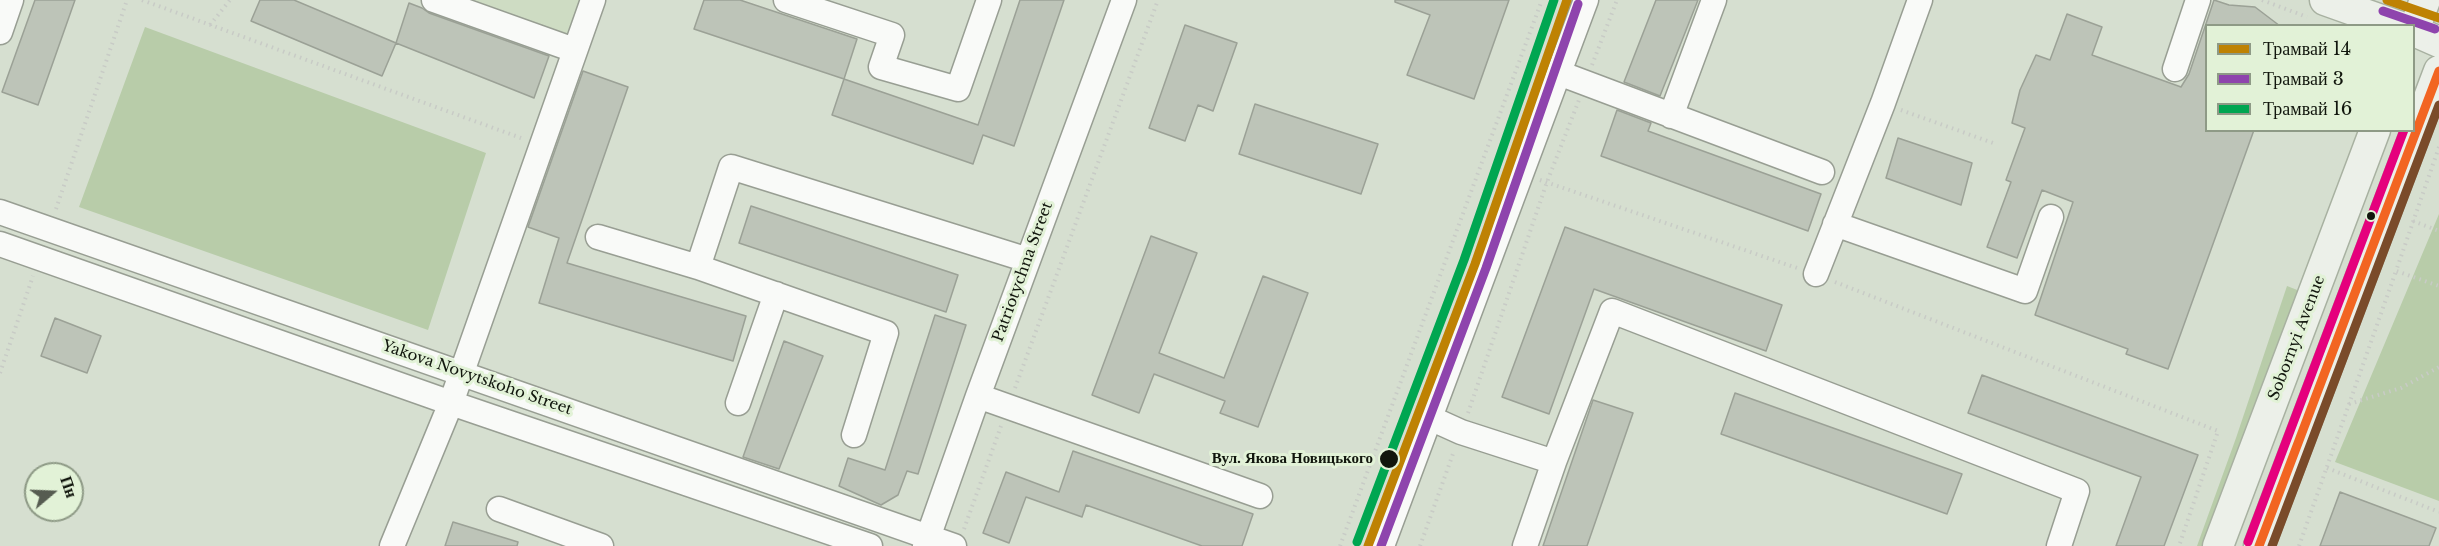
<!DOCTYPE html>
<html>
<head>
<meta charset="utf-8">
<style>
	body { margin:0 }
	#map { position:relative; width:2439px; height:546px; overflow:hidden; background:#d6dfd0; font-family:"Libre Baskerville",serif }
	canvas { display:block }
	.legend { position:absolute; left:2205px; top:24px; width:210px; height:108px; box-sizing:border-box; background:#e2f2d7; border:2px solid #8e9a86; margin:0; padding:8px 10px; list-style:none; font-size:18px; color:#11160d }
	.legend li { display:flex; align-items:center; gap:12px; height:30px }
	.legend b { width:30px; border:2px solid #8e9a86 }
	.north { position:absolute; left:24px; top:462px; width:60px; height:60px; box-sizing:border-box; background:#e2f2d7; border:2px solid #8e9a86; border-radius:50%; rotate:71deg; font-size:16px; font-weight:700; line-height:24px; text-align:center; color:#11160d }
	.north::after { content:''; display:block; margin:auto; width:21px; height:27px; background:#565c51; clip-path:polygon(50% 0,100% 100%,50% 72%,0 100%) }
</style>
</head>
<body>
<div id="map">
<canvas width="2439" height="546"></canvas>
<ul class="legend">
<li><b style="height:8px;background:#be8203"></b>Трамвай 14</li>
<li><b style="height:8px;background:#8e44ad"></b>Трамвай 3</li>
<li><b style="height:8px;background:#00a651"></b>Трамвай 16</li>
</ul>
<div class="north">Пн</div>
</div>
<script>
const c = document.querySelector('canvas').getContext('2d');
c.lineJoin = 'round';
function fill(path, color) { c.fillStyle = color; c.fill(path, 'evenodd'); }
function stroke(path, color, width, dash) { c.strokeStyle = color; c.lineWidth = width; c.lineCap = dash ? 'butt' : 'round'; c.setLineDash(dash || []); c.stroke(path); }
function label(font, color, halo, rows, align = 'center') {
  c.font = font + ' "Libre Baskerville",serif'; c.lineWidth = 6; c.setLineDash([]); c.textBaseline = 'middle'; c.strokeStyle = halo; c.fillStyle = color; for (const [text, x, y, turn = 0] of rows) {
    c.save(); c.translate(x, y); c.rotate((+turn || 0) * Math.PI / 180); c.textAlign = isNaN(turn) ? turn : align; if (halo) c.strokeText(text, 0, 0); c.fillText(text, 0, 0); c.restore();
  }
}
fill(new Path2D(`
	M456 0H583L568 40Z`), '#cedcc3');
fill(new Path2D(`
	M145 27 486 153 428 330 79 207Z
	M2439 214V501L2335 462Z
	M2287 286 2305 293 2210 546H2197L2236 438Z`), '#b8cca9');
const building = new Path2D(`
	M35 0H75L38 105 2 92Z
	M260 0H294L396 43 382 76 251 21Z
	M704 0H740L857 39 844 79 694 29Z
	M1020 0H1064L1014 146 983 135 973 164 832 115 844 79 978 125Z
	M1395 0H1509L1474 99 1407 75 1430 15 1395 2Z
	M1656 0H1698L1660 96 1624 82Z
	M2214 0 2229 5 2255 7 2280 26H2206V130H2254L2168 369 2126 354 2128 349 2035 315 2073 202 2042 190 2017 258 1987 247 2011 182 2006 180 2025 128 2012 123 2020 90 2036 55 2050 60 2067 14 2102 27 2092 55 2181 87 2189 74Z
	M409 3 422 8 429 13 549 56 534 98 396 43Z
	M1185 25 1237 43 1213 111 1198 105 1185 141 1149 128Z
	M583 71 628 87 567 263 746 316 733 361 539 303 559 238 528 227Z
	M1255 104 1378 144 1361 194 1239 154Z
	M1617 110 1651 123 1648 131 1821 194 1808 231 1601 156Z
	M1898 138 1972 163 1961 205 1886 178Z
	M751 206 958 275 946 312 739 243Z
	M1565 227 1782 305 1766 351 1594 289 1549 414 1502 397Z
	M1151 236 1197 253 1159 353 1224 378 1263 276 1308 293 1258 427 1220 413 1225 401 1154 374 1139 413 1092 395Z
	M935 315 966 325 918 474 907 471 898 495 881 505 839 486 848 458 885 470Z
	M55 318 101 336 87 373 41 356Z
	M784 341 823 356 779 469 743 457Z
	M1982 375 2198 455 2164 546H2116L2141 477 1968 413Z
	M1735 393 1962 474 1947 514 1721 434Z
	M1593 400 1633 413 1587 546H1543Z
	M1073 451 1253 514 1242 546H1202L1086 505 1082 517 1026 497 1009 543 983 533 1006 472 1059 492Z
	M2340 492 2436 528 2429 546H2320Z
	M453 522 518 542 517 546H445Z`);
fill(building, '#bdc4b8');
stroke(building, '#9ba196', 1.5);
const minor = new Path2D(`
	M434 0 574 50
	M786 0 892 35 881 67 958 89 989 0
	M0 32 11 0
	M2175 69 2198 0
	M1559 73 1822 172
	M1671 116 1714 0
	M0 212 954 546
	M1835 224 2025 291 2051 217
	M598 237 698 267
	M0 244 451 403 870 546
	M1816 274 1883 103 1920 0
	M978 396 1260 496
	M738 403 776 294
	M1430 418 1461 432 1554 462 1612 311 2077 491 2059 546
	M854 435 886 333 698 267 731 167 1028 260
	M499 509 601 546
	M392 546 451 403 593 0
	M925 546 978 396 1124 0
	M1382 546 1586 0
	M1525 546 1554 462`);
const major = new Path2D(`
	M2325 0 2398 26
	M2414 30 2425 0
	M2414 31 2439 42
	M2218 546 2375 130
	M2259 546 2439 71`);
stroke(minor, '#989e93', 27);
stroke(major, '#a8b1a1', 33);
stroke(new Path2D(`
	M142 0 521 138
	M2262 0 2307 17
	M210 25 230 0
	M1592 65 1617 0
	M1901 110 1996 144
	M2439 147 2396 271 2439 286
	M1540 180 1797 268
	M56 209 127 0
	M2413 221 2439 231
	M1835 282 2218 431 2179 546
	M0 373 33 276
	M1015 388 1158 0
	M2349 404 2401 388 2439 367
	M1468 413 1547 182 1579 100
	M2327 468 2439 512
	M964 529 1001 426
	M1340 546 1542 0
	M1420 546 1454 451
	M2299 546 2396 271`), '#c8cbc6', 4, [1.5, 4.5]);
stroke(minor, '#f9faf8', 24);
stroke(major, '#ecf0e9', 30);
stroke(new Path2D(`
	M2259 546 2439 71`), '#f26522', 9);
stroke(new Path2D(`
	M2272 546 2439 105`), '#7a4b2a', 9);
stroke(new Path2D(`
	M2248 542 2404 130`), '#e5007d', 9);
stroke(new Path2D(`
	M2387 0 2439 18
	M1368 546 1475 264 1567 0`), '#be8203', 9);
stroke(new Path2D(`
	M2383 11 2435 29
	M1381 546 1486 268 1578 4`), '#8e44ad', 9);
stroke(new Path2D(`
	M1357 542 1464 260 1554 0`), '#00a651', 9);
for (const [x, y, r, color] of [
	[2371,216,5,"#11160d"],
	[1389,459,10,"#11160d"]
]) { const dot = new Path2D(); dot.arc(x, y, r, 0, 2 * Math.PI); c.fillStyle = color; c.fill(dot); stroke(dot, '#e2f2d7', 2); }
label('15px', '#11160d', '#e2f2d7', [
	["Patriotychna Street",1023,272,-70],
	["Sobornyi Avenue",2297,338,-69],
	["Yakova Novytskoho Street",477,378,19]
]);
label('bold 15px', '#11160d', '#e2f2d7', [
	["Вул. Якова Новицького",1373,459]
], 'right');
</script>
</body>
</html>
